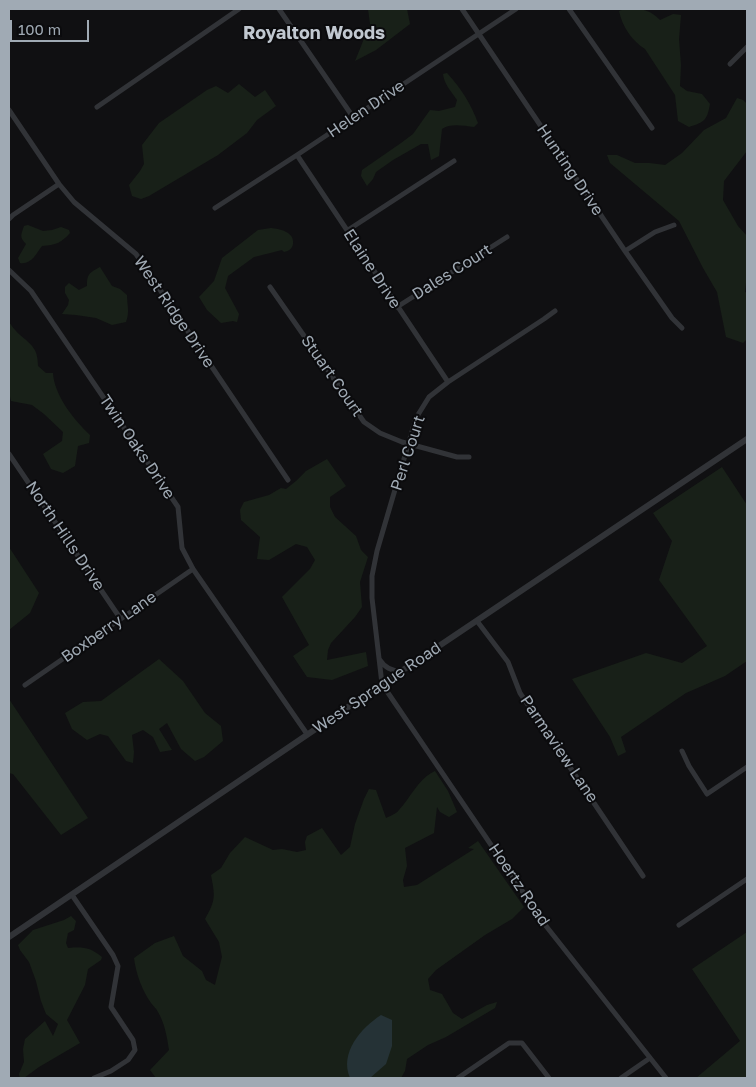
<!DOCTYPE html>
<html>
<head>
<meta charset="utf-8">
<style>
	body { margin:0 }
	#map { position:relative; width:756px; height:1087px; overflow:hidden; background:#101012; font-family:"Golos Text",sans-serif }
	canvas { display:block }
	.frame { position:absolute; inset:0; border:10px solid #a0aab4; pointer-events:none }
	.scale { position:absolute; left:10px; top:20px; width:79px; height:22px; box-sizing:border-box; border:2px solid #a0aab4; border-top:0; padding-left:6px; font-size:15px; line-height:18px; white-space:nowrap; color:#a0aab4; -webkit-text-stroke:4px #0b0b0d; paint-order:stroke }
</style>
</head>
<body>
<div id="map">
<canvas width="756" height="1087"></canvas>
<div class="frame"></div>
<div class="scale">100 m</div>
</div>
<script>
const c = document.querySelector('canvas').getContext('2d');
c.lineJoin = 'round';
function fill(path, color) { c.fillStyle = color; c.fill(path, 'evenodd'); }
function stroke(path, color, width, dash) { c.strokeStyle = color; c.lineWidth = width; c.lineCap = dash ? 'butt' : 'round'; c.setLineDash(dash || []); c.stroke(path); }
function label(font, color, halo, rows, align = 'center') {
  c.font = font + ' "Golos Text",sans-serif'; c.lineWidth = 4; c.setLineDash([]); c.textBaseline = 'middle'; c.strokeStyle = halo; c.fillStyle = color; for (const [text, x, y, turn = 0] of rows) {
    c.save(); c.translate(x, y); c.rotate((+turn || 0) * Math.PI / 180); c.textAlign = isNaN(turn) ? turn : align; if (halo) c.strokeText(text, 0, 0); c.fillText(text, 0, 0); c.restore();
  }
}
fill(new Path2D(`
	M368 9H407L410 24 376 50 355 61 370 24Z
	M624 9C641 9 648 8 660 20L673 14 681 15 679 39 681 65 680 86 687 91 702 94 710 104C707 120 705 122 689 127L678 121 675 95 645 49C632 41 622 26 619 11Z
	M447 73C461 88 471 104 478 123L474 127C464 126 450 123 442 129L439 156 431 160 428 144H421L393 160 376 172 373 179 367 186 361 176 362 170 401 143 413 134 430 110 439 111 455 107 457 100C451 91 444 84 443 74Z
	M239 84 255 97 265 90 276 106 257 120 247 133 218 155 149 196 141 199 132 196 129 185 140 171 144 164 142 145 159 123 207 90 216 86 228 93Z
	M737 98 743 100 747 104V151L724 181 723 200 738 226 747 236V282L746 283 745 292 747 293V339L743 343 726 337 717 292 703 268 679 221 610 163 607 155H617L635 163H649L665 165 682 153 704 130 726 118Z
	M28 225 43 231 52 230 61 227 69 230 70 233C61 243 56 245 42 246 36 254 31 265 20 263L18 258 26 244C19 237 21 235 24 226Z
	M271 228C280 229 295 232 293 244 292 249 289 251 284 252L282 250 254 257 228 276 225 288 239 314 237 322 233 321 221 323 207 310 199 297 214 281 222 258 258 230Z
	M100 267 112 286 120 289 127 295C127 306 130 311 126 322L112 325 96 318 76 315 62 314 68 305 69 300 65 293V287L69 283 79 290 87 286C87 274 89 273 100 267Z
	M9 322C12 326 15 331 20 335 32 345 38 349 38 366L46 373H53C54 395 74 420 90 435L89 443 78 446 75 466 63 473 51 469 43 454 62 441 63 432 44 414 32 405 11 401 9 392Z
	M327 459 346 486 330 497V507L335 517 356 536 361 550 368 557 360 582 362 607 355 617 331 643 328 650 327 660 366 652 368 666 332 680 307 677 293 656 309 645 282 597 310 569 315 560 307 547 296 544 269 560 257 559 260 537 241 520 240 510 244 502 269 495 281 488 286 489 296 481 306 471Z
	M722 467 747 505V661L725 676 686 693 621 737 626 752 618 756 610 737 572 679 646 653 682 663 707 646 659 580 672 541 653 513Z
	M9 547 39 593 30 613 9 630Z
	M159 659 183 681 205 713 221 726 223 741 204 757 195 761 181 749 167 723 159 729 172 750 160 752 153 737 143 730 132 735 134 752 133 763 126 761 108 736 100 734 87 740 72 729 65 713 83 702 101 701Z
	M9 699 88 818 61 835 13 774 9 773Z
	M435 771 448 791 457 812 449 817 440 812 437 807 434 833 405 848 407 866 403 880 404 887 417 885 474 849 468 848 478 841 524 907 512 919 485 935 436 970 428 979 430 990 442 994 453 1013 462 1019 487 1005 497 1002 495 1008 446 1037 428 1045 407 1059 405 1071 401 1078H156L150 1070 169 1050C167 1037 165 1024 158 1012 156 1008 153 1006 151 1003 142 990 136 974 134 958L155 943 174 936 183 956 202 971 206 980 215 985 222 957 219 942 205 919C216 900 215 896 211 875L221 868 230 853 245 837 273 850 282 849 297 852 306 850 305 842 307 836 322 828 341 855 350 847 355 824 364 799 369 789 376 790 386 818C390 816 396 814 399 810 411 797 419 778 435 771Z
	M71 916 76 921 74 930 68 933 66 943 68 948C84 947 89 947 102 957L101 960 88 969 85 985 67 1020 80 1043 39 1067 24 1078H20L19 1074 24 1062 23 1049 25 1039 45 1021 53 1036 58 1024 46 1014 41 1001 36 981 29 962 20 950 18 945 33 930 64 920Z
	M747 932V1078H696L740 1041 692 969Z`), '#182018');
fill(new Path2D(`
	M381 1015 392 1020V1046L386 1064 370 1078H350C339 1053 361 1028 381 1015Z`), '#253236');
stroke(new Path2D(`
	M279 9 353 117
	M462 9 625 251 672 318 682 328
	M569 9 652 128
	M730 64 747 47
	M97 107 239 9
	M9 110 59 184 74 202 136 254 288 480
	M297 155 448 382
	M215 208 297 155 516 9
	M9 219 13 215 59 184
	M348 230 454 161
	M625 251 655 232 674 225
	M9 270 31 291 178 507 182 548 193 569 307 734
	M270 287 364 422 380 433 402 442 457 457H469
	M397 307 507 237
	M555 311 544 319 448 382 429 397 416 418 377 551 372 576V598L382 684 546 926 666 1078
	M9 454 120 618
	M477 621 508 662 520 693 643 876
	M380 660C385 668 392 671 401 671
	M25 685 193 569
	M682 751 689 766 707 794 747 767
	M72 895 113 955 118 966 111 1007 133 1040 135 1050 128 1060 111 1071 94 1078
	M679 925 747 879
	M458 1078 509 1043H522L549 1078
	M621 1078 650 1058`), '#313337', 5);
stroke(new Path2D(`
	M9 937 382 684 439 646 747 439`), '#313337', 6);
label('16px', '#a0aab4', '#0b0b0d', [
	["Helen Drive",366,109,-34],
	["Hunting Drive",570,170,56],
	["Elaine Drive",372,269,57],
	["Dales Court",452,272,-32],
	["West Ridge Drive",174,312,56],
	["Stuart Court",332,376,55],
	["Twin Oaks Drive",137,447,56],
	["Perl Court",408,453,-72],
	["North Hills Drive",65,536,56],
	["Boxberry Lane",109,627,-35],
	["West Sprague Road",377,688,-34],
	["Parmaview Lane",559,749,56],
	["Hoertz Road",519,885,56]
]);
label('bold 18px', '#c1c8d0', '#0b0b0d', [
	["Royalton Woods",314,33]
]);
</script>
</body>
</html>
